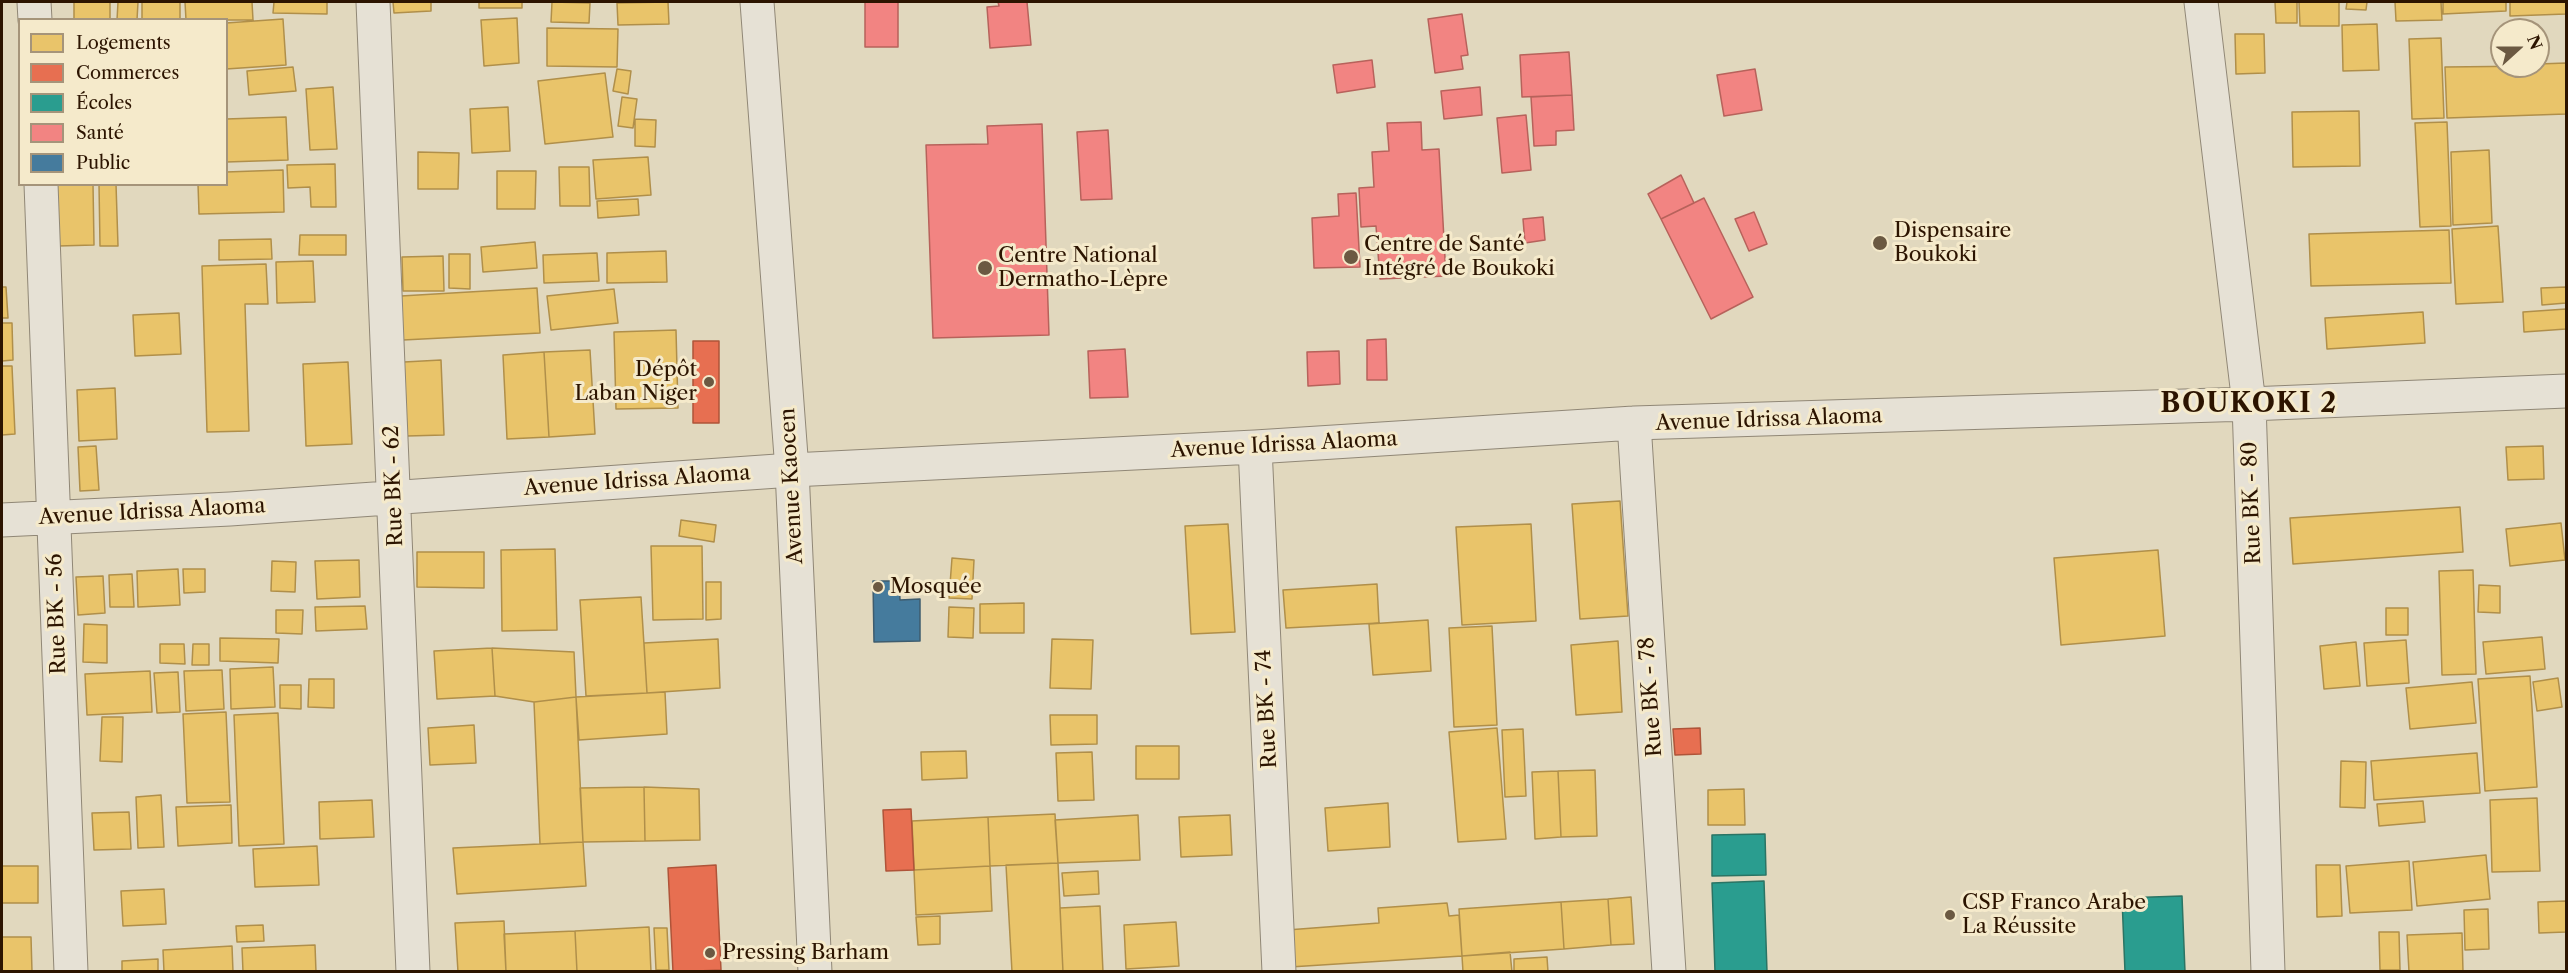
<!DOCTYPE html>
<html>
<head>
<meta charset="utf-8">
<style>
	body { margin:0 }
	#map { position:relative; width:2568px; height:973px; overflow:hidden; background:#e1d8be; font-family:"Libre Caslon Text",serif }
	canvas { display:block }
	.frame { position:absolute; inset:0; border:3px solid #2c1400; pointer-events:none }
	.legend { position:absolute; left:18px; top:18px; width:210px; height:168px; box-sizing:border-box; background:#f5eacb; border:2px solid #a5947a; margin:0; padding:8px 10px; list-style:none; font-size:18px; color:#2c1400 }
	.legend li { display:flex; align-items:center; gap:12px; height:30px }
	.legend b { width:30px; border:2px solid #a5947a }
	.north { position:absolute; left:2490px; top:18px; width:60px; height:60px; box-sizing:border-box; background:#f5eacb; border:2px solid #a5947a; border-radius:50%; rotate:69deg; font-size:16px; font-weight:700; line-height:24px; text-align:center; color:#2c1400 }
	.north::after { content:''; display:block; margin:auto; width:21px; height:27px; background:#6b5942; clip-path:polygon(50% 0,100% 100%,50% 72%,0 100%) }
</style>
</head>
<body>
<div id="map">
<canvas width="2568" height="973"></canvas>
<div class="frame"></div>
<ul class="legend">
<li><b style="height:16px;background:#e9c46a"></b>Logements</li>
<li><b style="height:16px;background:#e76f51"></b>Commerces</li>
<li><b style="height:16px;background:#2a9d8f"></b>Écoles</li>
<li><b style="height:16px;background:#f28482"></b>Santé</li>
<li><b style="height:16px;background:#457b9d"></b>Public</li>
</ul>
<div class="north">N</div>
</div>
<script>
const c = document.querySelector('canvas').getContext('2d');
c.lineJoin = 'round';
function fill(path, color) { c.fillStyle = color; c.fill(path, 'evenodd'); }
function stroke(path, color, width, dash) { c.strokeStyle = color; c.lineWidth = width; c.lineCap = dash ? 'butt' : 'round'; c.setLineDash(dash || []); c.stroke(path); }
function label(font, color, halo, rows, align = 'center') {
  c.font = font + ' "Libre Caslon Text",serif'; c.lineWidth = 6; c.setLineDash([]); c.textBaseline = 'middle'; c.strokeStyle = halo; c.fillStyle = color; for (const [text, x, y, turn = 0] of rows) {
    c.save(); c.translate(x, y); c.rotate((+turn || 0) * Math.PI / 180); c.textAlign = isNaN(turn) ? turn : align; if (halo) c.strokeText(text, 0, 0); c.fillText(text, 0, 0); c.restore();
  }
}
const homes = new Path2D(`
	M74 2H110V20H74Z
	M118 2H138L137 20H117Z
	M142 2H180V20H142Z
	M185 2H252L253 20H186Z
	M274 2H327V14L273 13Z
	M393 2H431V11L394 13Z
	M479 2H522V8H479Z
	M552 2 590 3 589 23 551 22Z
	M668 2 669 24 618 25 617 3Z
	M2275 2H2297V23H2276Z
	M2299 2H2339V26H2300Z
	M2347 2H2367L2366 10 2346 9Z
	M2395 2H2441L2442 20 2396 21Z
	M2443 2H2506V11L2443 14Z
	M2510 2H2566V14L2510 16Z
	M517 18 519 63 484 66 481 20Z
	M283 19 286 65 226 69V23Z
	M2377 24 2379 70 2343 71 2342 25Z
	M547 28 618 29 617 67 547 66Z
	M2235 34H2264L2265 73 2236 74Z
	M2441 38 2444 118 2412 119 2409 39Z
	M2566 63V114L2447 118 2445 67 2538 66V64Z
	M293 67 296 91 249 95 247 71Z
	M617 69 631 71 628 94 613 91Z
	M605 73 613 137 545 144 538 81Z
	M333 87 337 149 310 150 306 89Z
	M622 97 637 99 633 128 618 126Z
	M508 107 510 151 472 153 470 109Z
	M2359 111 2360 166 2293 167 2292 112Z
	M286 117 288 160 226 162V119Z
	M635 119 656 120 655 147 635 146Z
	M2447 122 2451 226 2420 227 2415 123Z
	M2489 150 2492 223 2453 225 2451 152Z
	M418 152 459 153 458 189H418Z
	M648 157 651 195 596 199 593 160Z
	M335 164 336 207H311L310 187 288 188 287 165Z
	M559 167H589L590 206H560Z
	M283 170 284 212 199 214 198 184H226V172Z
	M497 171H536L535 209H497Z
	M56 184H93L94 245 58 246Z
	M99 184H116L118 246H100Z
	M638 199 639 215 598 218 597 201Z
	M2498 226 2503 302 2456 304 2452 229Z
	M2449 230 2451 283 2311 286 2309 234Z
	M300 235H346V255H299Z
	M271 239 272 259 219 260V240Z
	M535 242 537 268 483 272 481 247Z
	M666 251 667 282 607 283V253Z
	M597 253 599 281 544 283 543 255Z
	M449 254H470V289L449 288Z
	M443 256 444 291H403L402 257Z
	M313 261 315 302 277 303 276 262Z
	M266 264 268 304H245L249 431 207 432 202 266Z
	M2 287H6L8 318H2Z
	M2566 287V303L2542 305 2541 288Z
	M537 288 540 333 403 340 401 296Z
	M614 289 618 323 551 330 547 296Z
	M2566 309V329L2524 332 2523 312Z
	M2423 312 2425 343 2327 349 2325 318Z
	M179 313 181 354 135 356 133 315Z
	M2 323H12L13 360 2 361Z
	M676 330 678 408 616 409 614 332Z
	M590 350 595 434 549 437 544 352Z
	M544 352 549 437 507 439 503 355Z
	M441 360 444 435 407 436 404 362Z
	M348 362 352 444 306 446 303 364Z
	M2 366H12L15 434 2 435Z
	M115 388 117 439 79 441 77 390Z
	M96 446 99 490 80 491 78 447Z
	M2543 446 2544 479 2508 480 2506 447Z
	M1620 501 1628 616 1580 619 1572 504Z
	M2460 507 2463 552 2293 564 2290 518Z
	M681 520 716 525 714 542 679 536Z
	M2561 523 2565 560 2510 566 2506 529Z
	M1228 524 1235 632 1191 634 1185 526Z
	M1531 524 1536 621 1462 625 1456 527Z
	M651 546H702L703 619 653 620Z
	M555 549 557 630 502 631 501 550Z
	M2158 550 2165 636 2061 645 2054 558Z
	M417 552H484V588L417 587Z
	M952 558 974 560 972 599 949 598Z
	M359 560 360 597 317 599 315 561Z
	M272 561 296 562 295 592 271 591Z
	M178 569 180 605 138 607 137 571Z
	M183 569H205V592L184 593Z
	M2473 570 2476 674 2442 675 2439 571Z
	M132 574 134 607H110L109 575Z
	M103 576 105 613 78 615 76 577Z
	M706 582H721V619L706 620Z
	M1377 584 1379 623 1286 628 1283 590Z
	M2479 585 2500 586V613L2478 612Z
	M641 597 647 693 586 696 580 600Z
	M1024 603V633H980V604Z
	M365 606 367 629 316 631 315 607Z
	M949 607 974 608 973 638 948 637Z
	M2386 608H2408V635H2386Z
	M276 610H303L302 634 276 633Z
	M1428 620 1431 671 1373 675 1369 624Z
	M84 624 107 625V663L83 662Z
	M1492 626 1497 725 1454 727 1449 628Z
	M2542 637 2545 669 2486 674 2483 642Z
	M220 638 279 639 278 663 220 661Z
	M718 639 720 688 647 693 644 643Z
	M1052 639 1093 640 1091 689 1050 688Z
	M2406 640 2409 683 2367 686 2364 643Z
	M1618 641 1622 712 1576 715 1571 645Z
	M2356 642 2360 686 2324 689 2320 646Z
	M160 644H184L185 664 160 663Z
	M193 644H209V665H192Z
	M492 648 495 696 437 699 434 651Z
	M492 648 574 652 576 697 534 702 495 696Z
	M273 667 275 707 231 709 230 669Z
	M222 670 224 709 186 711 184 671Z
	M150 671 152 712 87 715 85 674Z
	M178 672 180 712 157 713 154 673Z
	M2530 676 2537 787 2485 791 2478 679Z
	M2558 678 2562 707 2537 711 2533 682Z
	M309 679H334V708L308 707Z
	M2472 682 2476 723 2410 729 2406 688Z
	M280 685H301V709L280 708Z
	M665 692 667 734 579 740 576 697Z
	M576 697 583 842 540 844 534 702Z
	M226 712 230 802 187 803 183 714Z
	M278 713 284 844 239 846 234 715Z
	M1050 715H1097V744L1051 745Z
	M102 717H123L122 762 100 761Z
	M474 725 476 763 430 765 428 728Z
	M1497 728 1506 839 1458 842 1449 732Z
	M1523 729 1526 796 1505 797 1502 730Z
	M1136 746H1179V779H1136Z
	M966 751 967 778 922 780 921 752Z
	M1092 752 1094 800 1058 801 1056 753Z
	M2477 753 2480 793 2374 800 2371 761Z
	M2341 761 2366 762 2365 808 2340 807Z
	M1595 770 1597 836 1561 837 1558 771Z
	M1558 771 1561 837 1535 839 1532 772Z
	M644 787 645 841 583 842 580 788Z
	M644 787 699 789 700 840 645 841Z
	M1744 789 1745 825H1708V790Z
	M161 795 164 847 138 848 136 797Z
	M2537 798 2540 871 2492 872 2490 800Z
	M372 800 374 837 320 839 319 802Z
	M2423 801 2425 822 2379 826 2377 804Z
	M1388 803 1390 847 1328 851 1325 808Z
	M231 805 232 843 178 846 176 807Z
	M129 812 131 849 94 850 92 813Z
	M1055 814 1058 863 990 866 988 817Z
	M1138 815 1140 860 1058 863 1055 820Z
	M1230 815 1232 855 1181 857 1179 817Z
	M988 817 990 866 914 870 912 821Z
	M583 842 586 886 457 894 453 848Z
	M317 846 319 885 255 887 253 849Z
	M2486 855 2490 899 2417 906 2413 862Z
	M2409 861 2412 910 2350 913 2346 866Z
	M1058 863 1063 972H1012L1006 865Z
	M2316 865H2340L2342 916 2317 917Z
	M2 866H38V903H2Z
	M990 866 992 911 916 915 914 870Z
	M1098 871 1099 894 1064 896 1062 873Z
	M164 889 166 924 123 926 121 891Z
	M1631 897 1634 944 1611 945 1608 899Z
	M1608 899 1611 945 1564 949 1561 902Z
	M2566 901V932L2539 933 2538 902Z
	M1561 902 1564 949 1462 956 1459 909Z
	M1447 903 1449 916 1459 915 1462 956 1290 967 1287 930 1379 923 1378 908Z
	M1100 906 1103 972H1063L1060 908Z
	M2488 909 2489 949 2465 950 2464 910Z
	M940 916V944L918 945 916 917Z
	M504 921 506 972H458L455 923Z
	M1176 922 1179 966 1126 969 1124 925Z
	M263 925 264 941 237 942 236 926Z
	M649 927 651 972H577L575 931Z
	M654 928H667L669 970H656Z
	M575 931 577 972H506L504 934Z
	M2379 932H2399L2400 970H2380Z
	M2462 933 2463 972H2409L2407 935Z
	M2 937H31L32 972H2Z
	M315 945 316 972H243L242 948Z
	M232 946 233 972H164L163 950Z
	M1510 952 1512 972H1463L1462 956Z
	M1547 957 1548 972H1514V959Z
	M158 959V972H122V961Z`);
fill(homes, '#e9c46a');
stroke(homes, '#b08f4a', 1.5);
const shops = new Path2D(`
	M693 341H719V423H693Z
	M1700 728 1701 754 1675 755 1673 729Z
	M911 809 914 870 886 871 883 810Z
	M716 865 721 970 673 972 668 868Z`);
fill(shops, '#e76f51');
stroke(shops, '#af5439', 1.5);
const schools = new Path2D(`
	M1765 834 1766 875 1712 876V835Z
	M1764 881 1767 972H1715L1712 883Z
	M2182 896 2185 972H2125L2122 898Z`);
fill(schools, '#2a9d8f');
stroke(schools, '#2b7464', 1.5);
const health = new Path2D(`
	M865 2H898V47H865Z
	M998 2H1027L1031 45 990 48 987 7 999 6Z
	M1462 14 1468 55 1461 56 1463 69 1435 73 1428 19Z
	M1569 52 1572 95 1522 97 1520 55Z
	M1372 60 1375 87 1337 93 1333 65Z
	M1755 69 1762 110 1724 116 1717 75Z
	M1480 87 1482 115 1444 119 1441 91Z
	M1572 95 1574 130 1556 131V145L1534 146 1531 97Z
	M1526 115 1531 170 1502 173 1497 118Z
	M1421 122 1422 150 1439 149 1446 276 1380 279 1376 226 1361 227 1359 188 1374 187 1372 152 1389 151 1387 123Z
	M1042 124 1049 335 933 338 926 145 988 144 987 126Z
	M1108 130 1112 199 1081 200 1077 132Z
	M1681 175 1694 203 1661 219 1648 194Z
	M1356 193 1360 267 1314 268 1312 218 1339 216 1338 194Z
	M1704 198 1753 297 1711 319 1661 219Z
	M1754 212 1767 244 1749 251 1735 219Z
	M1543 217 1545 240 1525 243 1523 219Z
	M1386 339 1387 380H1367V340Z
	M1125 349 1128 397 1090 398 1088 351Z
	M1339 351 1340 384 1308 386 1307 352Z`);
fill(health, '#f28482');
stroke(health, '#b7625b', 1.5);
const public = new Path2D(`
	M873 581H899L900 600 920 599V641L874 642Z`);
fill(public, '#457b9d');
stroke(public, '#3e5c6e', 1.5);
const minor = new Path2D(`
	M34 2 35 20
	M373 2 413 972
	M2201 2 2249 404 2268 972
	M41 184 71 972
	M1634 423 1669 972
	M1255 447 1279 972
	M2 520 230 509 792 470 1255 447 1634 423 2249 404 2566 391`);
const tertiary = new Path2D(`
	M757 2 792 470 815 972`);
stroke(minor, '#908776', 35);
stroke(tertiary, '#908776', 35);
stroke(minor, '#e6e1d5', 33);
stroke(tertiary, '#e6e1d5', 33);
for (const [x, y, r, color] of [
	[1880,243,8,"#6b5942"],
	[1351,257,8,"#6b5942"],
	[985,268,8,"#6b5942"],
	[709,382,6,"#6b5942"],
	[878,587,6,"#6b5942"],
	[1950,915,6,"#6b5942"],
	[710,953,6,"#6b5942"]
]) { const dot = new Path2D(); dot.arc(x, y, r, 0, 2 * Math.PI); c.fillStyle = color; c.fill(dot); stroke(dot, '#f5eacb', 2); }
label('21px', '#2c1400', '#f5eacb', [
	["Dispensaire",1894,231],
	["Boukoki",1894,255],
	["Centre de Santé",1364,245],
	["Intégré de Boukoki",1364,269],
	["Centre National",998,256],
	["Dermatho-Lèpre",998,280],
	["Dépôt",697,370,"right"],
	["Laban Niger",697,394,"right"],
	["Mosquée",890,587],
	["CSP Franco Arabe",1962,903],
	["La Réussite",1962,927],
	["Pressing Barham",722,953]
], 'left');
label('21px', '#2c1400', '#f5eacb', [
	["Avenue Idrissa Alaoma",1769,420,-2],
	["Avenue Idrissa Alaoma",1284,445,-3],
	["Avenue Idrissa Alaoma",637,481,-4],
	["Rue BK - 62",394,486,-92],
	["Avenue Kaocen",792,486,-93],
	["Rue BK - 80",2252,503,-92],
	["Avenue Idrissa Alaoma",152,512,-3],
	["Rue BK - 56",57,614,-92],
	["Rue BK - 78",1651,697,-94],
	["Rue BK - 74",1267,709,-93]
]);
c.letterSpacing = '1.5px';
label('bold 27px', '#2c1400', '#f5eacb', [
	["BOUKOKI 2",2249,404]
]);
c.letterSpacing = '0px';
</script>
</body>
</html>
